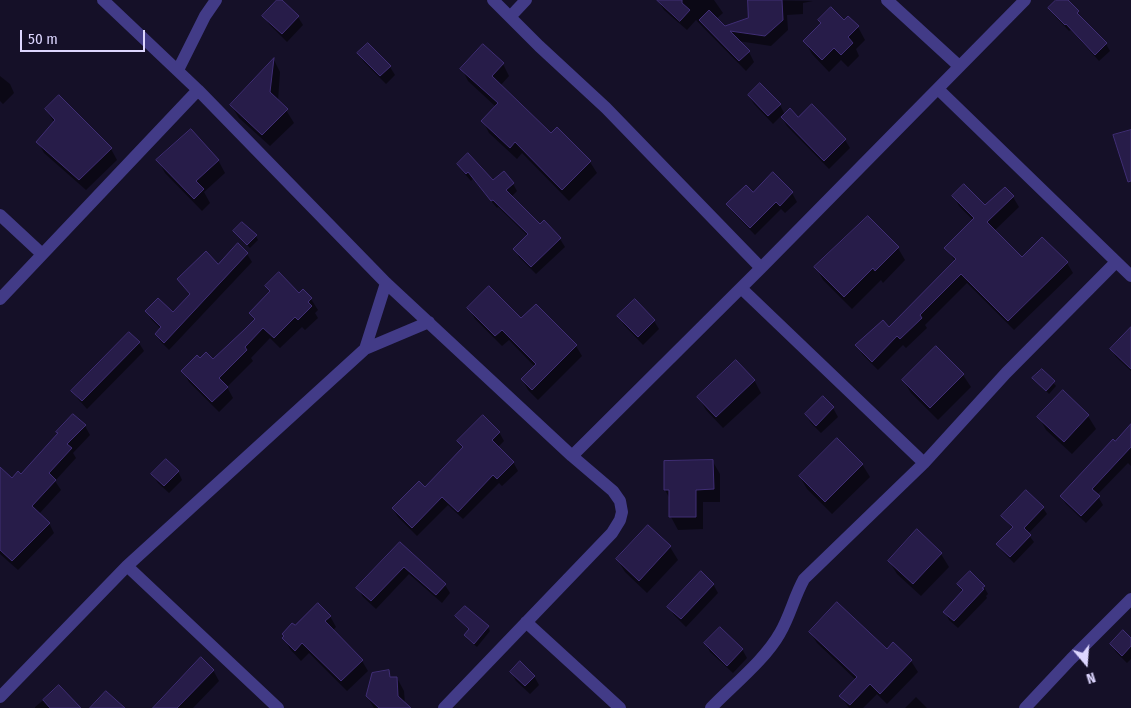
<!DOCTYPE html>
<html>
<head>
<meta charset="utf-8">
<style>
	body { margin:0 }
	#map { position:relative; width:1131px; height:708px; overflow:hidden; background:#151028; font-family:"Fira Sans Condensed",sans-serif }
	canvas { display:block }
	.north { position:absolute; left:1061px; top:638px; width:50px; height:50px; -webkit-text-stroke:4px #151028; paint-order:stroke; rotate:162deg; font-size:14px; font-weight:700; line-height:20px; text-align:center; color:#ddd6ff }
	.north::after { content:''; display:block; margin:auto; width:18px; height:22px; background:#ddd6ff; clip-path:polygon(50% 0,100% 100%,50% 72%,0 100%) }
	.scale { position:absolute; left:20px; top:30px; width:125px; height:22px; box-sizing:border-box; border:2px solid #ddd6ff; border-top:0; padding-left:6px; font-size:15px; line-height:18px; white-space:nowrap; color:#ddd6ff; -webkit-text-stroke:4px #151028; paint-order:stroke }
</style>
</head>
<body>
<div id="map">
<canvas width="1131" height="708"></canvas>
<div class="north">N</div>
<div class="scale">50 m</div>
</div>
<script>
const c = document.querySelector('canvas').getContext('2d');
c.lineJoin = 'round';
function fill(path, color) { c.fillStyle = color; c.fill(path, 'evenodd'); }
function stroke(path, color, width, dash) { c.strokeStyle = color; c.lineWidth = width; c.lineCap = dash ? 'butt' : 'round'; c.setLineDash(dash || []); c.stroke(path); }
fill(new Path2D(`
	M279 0 298 17 303 25 287 42 269 24 264 16Z
	M658 0H714L723 13 716 19 724 27 749 18V0L813 1 803 3V14L787 15 788 30 771 46 738 41 749 52 754 62 746 71 696 20 687 30 664 10Z
	M1058 0H1066L1106 44 1110 51 1099 61 1071 30 1069 31 1054 15 1050 8Z
	M819 20 844 22 858 27 865 40 856 49 859 56 848 67 841 60 829 72 812 54 805 41 822 25Z
	M359 54 390 67 395 75 386 84 364 62Z
	M274 60 280 72 278 101 286 110 294 123 270 146 239 118 231 105Z
	M503 64 509 76 500 86 552 134 590 162 597 173 569 201 522 153 517 159 489 133 483 121 496 107 468 81 462 69Z
	M0 76 10 84 14 93 3 104 0 101Z
	M749 96 780 105 785 115 798 118 845 140 850 148 829 169 787 126 781 116 773 124 754 104Z
	M46 110 111 149 117 160 86 190 44 153 38 142 54 122Z
	M158 160H218L225 173 204 192 210 203 202 211 165 173Z
	M459 164 493 181 513 184 517 191 511 197 540 226 544 222 560 239 565 247 536 274 519 257 515 249 528 236 498 207 497 208 473 179 471 181 463 172Z
	M773 174 792 193 797 202 785 213 781 209 755 235 733 212 728 204 753 194Z
	M1005 188 1013 197 1019 207 994 231 1022 259 1042 239 1067 263 1073 273 1014 330 967 283 925 325 927 328 906 348 903 345 878 370 863 355 857 346 889 329 955 261 946 248 973 220 959 206 954 196 985 207Z
	M235 232 256 236 258 240 250 248Z
	M238 245 247 254 252 262 169 350 161 342 156 334 161 329 151 319 147 311 173 314 191 296 178 279 218 266Z
	M898 248 905 260 883 283 881 280 852 309 823 280 816 267Z
	M267 286 299 295 303 291 311 299 318 310 315 313 318 318 305 330 302 327 280 348 270 338 251 358 253 361 227 387 233 398 219 412 189 382 183 371 200 360 213 361 255 321 250 313 270 292Z
	M635 301 654 321 659 329 643 345 624 325 619 317Z
	M469 308 521 320 576 346 582 356 538 400 528 390 522 379 535 367 509 340 502 346 475 319Z
	M1131 334V371L1116 357 1111 349Z
	M139 343 144 351 87 409 78 399 73 391Z
	M936 348 963 375 971 387 938 420 911 393 903 380Z
	M1042 370 1056 386 1049 394 1034 378Z
	M754 380 761 393 723 428 706 410 699 398Z
	M1063 392 1088 416 1096 429 1072 454 1046 430 1039 417Z
	M823 398 833 408 838 417 821 433 811 423 806 415Z
	M85 426 90 435 73 453 76 458 55 481 61 490 39 514 49 523 54 533 18 570 0 554V475L12 480 21 475Z
	M1131 426V466L1128 463 1097 495 1103 505 1086 523 1066 504 1061 496Z
	M499 432 504 441 498 447 513 462 518 471 502 486 499 483 463 519 448 505 417 536 398 517 393 509 425 489 463 449 458 442Z
	M713 462 720 474V502H703V529L678 530 671 517 670 499 665 490Z
	M862 464 870 477 832 514 807 489 800 477Z
	M178 471 182 480 169 493 158 483 153 475Z
	M1043 508 1047 514 1028 534 1034 542 1014 563 1002 551 998 545 1013 529 1003 516Z
	M648 527 670 547 678 560 647 593 625 572 617 559Z
	M917 531 941 554 949 567 921 596 897 574 889 561Z
	M400 544 445 585 450 593 442 603 409 574 376 609 363 597 358 588Z
	M713 584 718 593 686 627 674 615 669 607Z
	M958 584 984 587 988 594 986 596 987 598 958 628 949 620 945 612 963 593Z
	M330 616 336 627 332 631 362 661 368 671 347 691 309 653 301 661 290 649 284 638 295 627Z
	M456 617 488 627 490 631 477 647 467 639 465 635 469 630Z
	M810 632 887 651 893 644 911 661 918 672 887 704 877 694 863 708H849L841 696 856 680 817 643Z
	M1131 640V659L1127 663 1116 652 1111 644Z
	M706 644 742 649 747 658 733 673 710 652Z
	M213 670 219 681 193 708H155Z
	M388 671 392 679 397 678 404 691 405 704 409 708H374L367 696Z
	M511 672 534 676 539 685 530 694 516 681Z
	M59 687 80 708H35V707Z
	M916 697 927 708H905Z`), '#0007');
const building = new Path2D(`
	M277 0H282L299 16 282 34 262 16Z
	M657 0H682V3L690 10 680 21Z
	M748 0H782L783 20 765 36 730 31 750 51 739 61 699 20 709 10 725 26 748 18Z
	M1056 0H1068L1079 11 1077 13 1107 43 1095 55 1066 24 1065 25 1048 8Z
	M831 7 844 20 848 16 859 26 848 37 853 43 841 55 834 48 822 60 803 41 821 23 818 20Z
	M368 43 391 66 380 76 357 53Z
	M483 44 504 63 492 76 551 133 557 127 591 161 562 190 515 142 510 148 481 121 498 103 460 69Z
	M274 58 270 92 288 109 262 135 230 105Z
	M760 83 781 104 768 116 748 95Z
	M59 95 112 148 79 180 36 142 55 120 45 109Z
	M812 104 846 139 824 161 781 117 790 108 798 117Z
	M191 129 219 160 196 181 204 189 194 199 156 160Z
	M1131 130V181L1128 182 1113 135Z
	M468 153 493 180 504 171 514 183 506 190 540 224 544 220 561 238 531 267 513 249 528 234 493 200 491 201 468 172 466 174 457 164Z
	M773 172 793 192 780 206 776 202 750 228 726 204 746 185 753 192Z
	M964 184 985 205 1005 187 1014 196 987 222 1022 257 1042 237 1068 262 1008 321 961 274 920 315 922 318 900 339 897 336 872 362 855 345 883 320 889 327 956 259 944 248 974 218 952 196Z
	M868 216 899 247 875 271 873 268 844 297 814 267Z
	M242 222 257 235 247 245 233 231Z
	M238 243 248 253 164 343 155 334 161 327 145 311 158 298 173 312 190 294 177 279 206 251 218 264Z
	M279 272 299 293 303 289 312 298 308 302 312 306 298 320 295 317 274 338 263 328 245 347 247 350 219 378 228 387 212 402 181 371 197 355 200 358 206 352 213 359 245 329 255 319 249 313 270 291 265 286Z
	M489 286 521 318 536 304 577 345 532 390 521 379 536 364 502 330 495 336 467 308Z
	M635 299 655 320 638 337 617 316Z
	M1131 327V369L1110 349Z
	M129 332 140 342 82 401 71 391Z
	M936 346 964 374 930 408 902 380Z
	M736 360 755 380 716 417 697 397Z
	M1042 369 1055 381 1046 391 1032 378Z
	M1063 390 1089 415 1064 442 1037 417Z
	M823 396 834 407 816 426 805 414Z
	M73 414 86 425 67 444 72 448 49 473 56 480 32 506 50 523 12 561 0 550V467L12 478 18 471 21 474 58 433 56 432Z
	M483 415 500 432 492 440 514 462 497 479 493 475 458 512 442 497 412 528 392 508 419 481 425 487 463 447 457 441Z
	M1131 424V447L1092 489 1100 496 1081 516 1060 496 1113 439 1115 441Z
	M837 438 863 464 825 502 799 476Z
	M166 459 179 471 164 486 151 474Z
	M713 460 714 489 696 490V517H669V490H664V461Z
	M1026 490 1044 507 1024 528 1031 535 1010 557 996 544 1013 527 1001 516Z
	M648 525 671 546 639 581 616 559Z
	M917 529 942 553 913 584 888 561Z
	M400 542 446 584 436 595 404 567 371 601 356 588Z
	M701 571 714 584 681 619 667 607Z
	M970 571 985 586 982 588 984 589 954 621 943 612 963 590 957 584Z
	M837 602 887 649 893 642 912 660 880 694 870 684 850 705 839 696 857 677 809 632Z
	M318 603 331 616 325 621 363 660 341 681 302 643 295 651 282 638 284 636 282 634 292 623 295 625Z
	M465 606 489 626 474 644 464 635 469 629 455 616Z
	M720 627 743 649 727 666 704 643Z
	M1123 630 1131 638V646L1122 656 1110 644Z
	M201 657 214 670 177 708H153Z
	M520 661 535 676 525 686 510 672Z
	M389 670 390 677H397L398 696 411 708H379L366 696 372 673Z
	M59 685 81 708H50L43 700Z
	M106 691 125 708H90Z`);
fill(building, '#271c49');
stroke(building, '#402e75', 1);
stroke(new Path2D(`
	M103 0 198 90 386 283 572 456 613 491 620 501 622 512 620 520 612 533 444 708
	M493 0 539 46 606 108 761 268
	M887 0 959 66
	M510 17 526 0
	M178 70 205 16 216 0
	M938 89 1131 276
	M0 215 42 254
	M741 288 924 463
	M0 299 198 90
	M365 349 429 322
	M572 456 761 268 1025 0
	M127 566 278 708
	M526 622 620 708
	M0 697 127 566 365 349 386 283
	M711 708C732 686 765 660 780 633 790 616 794 597 804 579L924 463 1006 373 1116 262
	M1025 708 1071 659 1131 599`), '#423b87', 12);
</script>
</body>
</html>
